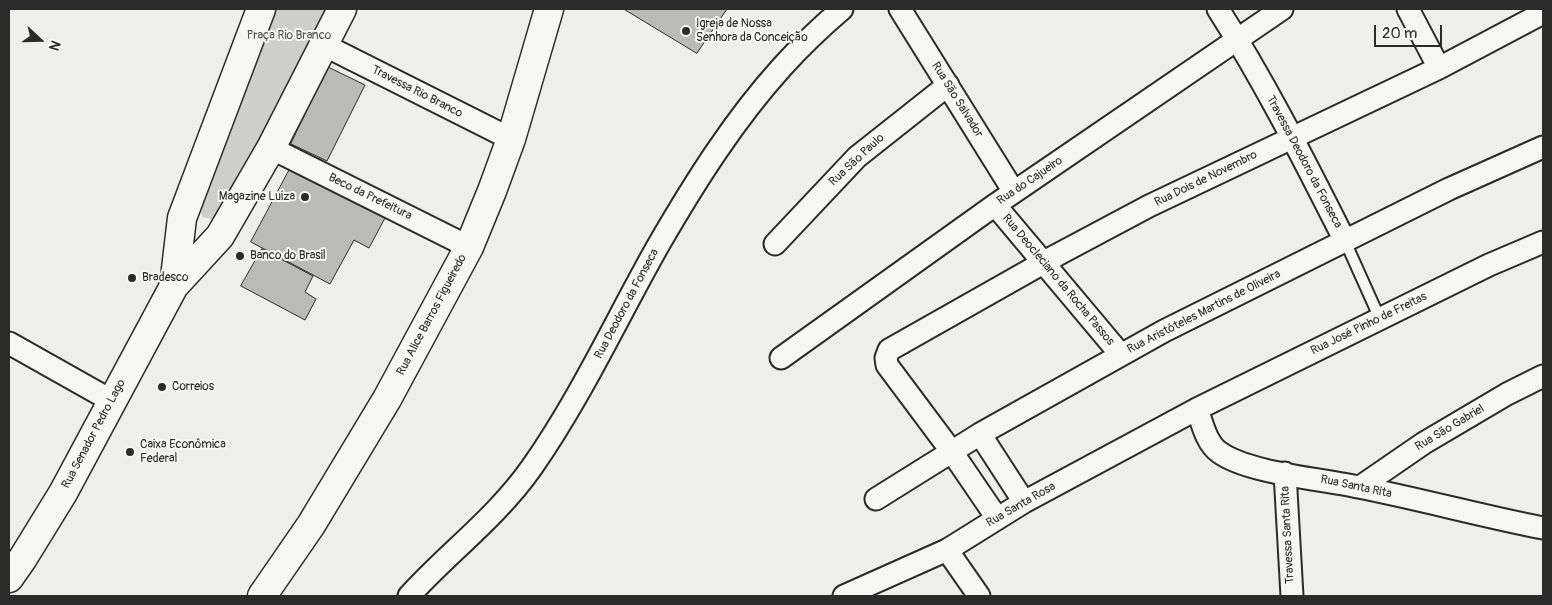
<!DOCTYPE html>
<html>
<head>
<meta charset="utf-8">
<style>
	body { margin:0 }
	#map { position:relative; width:1552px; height:605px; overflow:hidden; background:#eeeeea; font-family:Pangolin,sans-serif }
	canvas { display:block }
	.frame { position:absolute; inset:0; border:10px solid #2b2b2b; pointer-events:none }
	.north { position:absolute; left:15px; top:15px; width:50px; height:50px; -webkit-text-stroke:4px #f6f6f2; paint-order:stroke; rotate:111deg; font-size:14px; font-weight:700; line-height:20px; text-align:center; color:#2b2b2b }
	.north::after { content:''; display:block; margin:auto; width:18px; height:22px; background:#2b2b2b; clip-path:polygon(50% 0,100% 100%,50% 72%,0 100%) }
	.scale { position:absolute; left:1374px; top:25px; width:68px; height:22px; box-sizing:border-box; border:2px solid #2b2b2b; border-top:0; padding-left:6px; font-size:15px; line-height:18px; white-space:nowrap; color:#2b2b2b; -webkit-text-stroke:4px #f6f6f2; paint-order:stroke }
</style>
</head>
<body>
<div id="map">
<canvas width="1552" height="605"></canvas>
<div class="frame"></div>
<div class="north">N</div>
<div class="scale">20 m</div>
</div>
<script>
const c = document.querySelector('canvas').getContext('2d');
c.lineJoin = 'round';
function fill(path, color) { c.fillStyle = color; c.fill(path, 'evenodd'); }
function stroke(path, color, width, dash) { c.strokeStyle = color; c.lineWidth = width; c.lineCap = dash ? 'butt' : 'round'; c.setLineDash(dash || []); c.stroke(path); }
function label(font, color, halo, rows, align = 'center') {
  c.font = font + ' Pangolin,sans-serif'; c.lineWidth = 4; c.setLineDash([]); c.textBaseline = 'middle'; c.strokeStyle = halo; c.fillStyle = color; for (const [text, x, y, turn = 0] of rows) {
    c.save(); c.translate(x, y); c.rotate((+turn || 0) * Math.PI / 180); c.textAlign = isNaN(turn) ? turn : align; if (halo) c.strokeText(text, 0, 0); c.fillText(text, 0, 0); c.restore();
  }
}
fill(new Path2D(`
	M271 9H333L222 221 202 217 200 205Z`), '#cececa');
const building = new Path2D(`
	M624 9H727L697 53Z
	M328 67 365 85 327 161 291 144Z
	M291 167 385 218 369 248 354 240 330 284 251 242Z
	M262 249 313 276 305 292 316 299 305 320 241 286Z`);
fill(building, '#babab7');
stroke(building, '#2b2b2b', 1);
const lane = new Path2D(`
	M1345 241 1380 319`);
const street = new Path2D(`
	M900 9 1014 192
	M1218 9C1266 84 1305 162 1345 241
	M1408 9 1439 68
	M324 45 511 139
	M271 148 469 247
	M995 205 1121 355
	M775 244 857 157 948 85
	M9 343 112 401
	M781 358 995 205 1282 9
	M1197 409C1202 422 1206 443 1219 452 1247 473 1322 479 1358 487 1420 499 1481 516 1543 528
	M980 434 1024 502
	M1285 473 1292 596
	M1360 487 1424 443 1507 394 1543 376
	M876 499 980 434 1164 331 1449 189 1543 147
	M997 518 952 452 887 365 886 358 889 350 1057 255 1149 206 1439 68 1543 13
	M947 550 979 596
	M409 596C449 552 497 517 532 467 581 397 617 318 659 244 695 182 734 120 782 67 801 46 821 27 842 9
	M844 596 947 550 1024 502 1197 409 1489 265 1543 242`);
const secondary = new Path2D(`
	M174 286 182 218 261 9
	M9 578 23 558 63 493 174 286 220 236 271 148 342 9
	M262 596 311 525 387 399 469 247 492 191 511 139 549 9`);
stroke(lane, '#2b2b2b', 14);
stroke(street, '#2b2b2b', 25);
stroke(secondary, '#2b2b2b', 31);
stroke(lane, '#f6f6f2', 10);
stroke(street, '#f6f6f2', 21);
stroke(secondary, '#f6f6f2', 28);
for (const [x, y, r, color] of [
	[686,31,5,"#2b2b2b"],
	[305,197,5,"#2b2b2b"],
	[240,256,5,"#2b2b2b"],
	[132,278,5,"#2b2b2b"],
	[162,387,5,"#2b2b2b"],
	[130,452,5,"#2b2b2b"]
]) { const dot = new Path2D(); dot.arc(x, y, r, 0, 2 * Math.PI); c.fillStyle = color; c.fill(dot); stroke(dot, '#f6f6f2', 2); }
label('12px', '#2b2b2b', '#f6f6f2', [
	["Igreja de Nossa",696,24],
	["Senhora da Conceição",696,38],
	["Magazine Luiza",295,197,"right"],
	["Banco do Brasil",250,256],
	["Bradesco",142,278],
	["Correios",172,387],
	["Caixa Econômica",140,445],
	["Federal",140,459]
], 'left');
label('12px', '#545453', '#f6f6f2', [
	["Praça Rio Branco",289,36]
]);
label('12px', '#2b2b2b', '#f6f6f2', [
	["Travessa Rio Branco",417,92,27],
	["Rua São Salvador",957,100,58],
	["Rua São Paulo",857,160,-43],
	["Travessa Deodoro da Fonseca",1304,162,62],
	["Rua Dois de Novembro",1206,179,-26],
	["Rua do Cajueiro",1030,181,-34],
	["Beco da Prefeitura",370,197,26],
	["Rua Deocleciano da Rocha Passos",1058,280,50],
	["Rua Deodoro da Fonseca",627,304,-62],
	["Rua Aristóteles Martins de Oliveira",1204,312,-27],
	["Rua Alice Barros Figueiredo",432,315,-62],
	["Rua José Pinho de Freitas",1369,324,-26],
	["Rua São Gabriel",1450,428,-31],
	["Rua Senador Pedro Lago",94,434,-62],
	["Rua Santa Rita",1356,487,12],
	["Rua Santa Rosa",1021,505,-30],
	["Travessa Santa Rita",1288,535,-93]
]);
</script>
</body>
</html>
